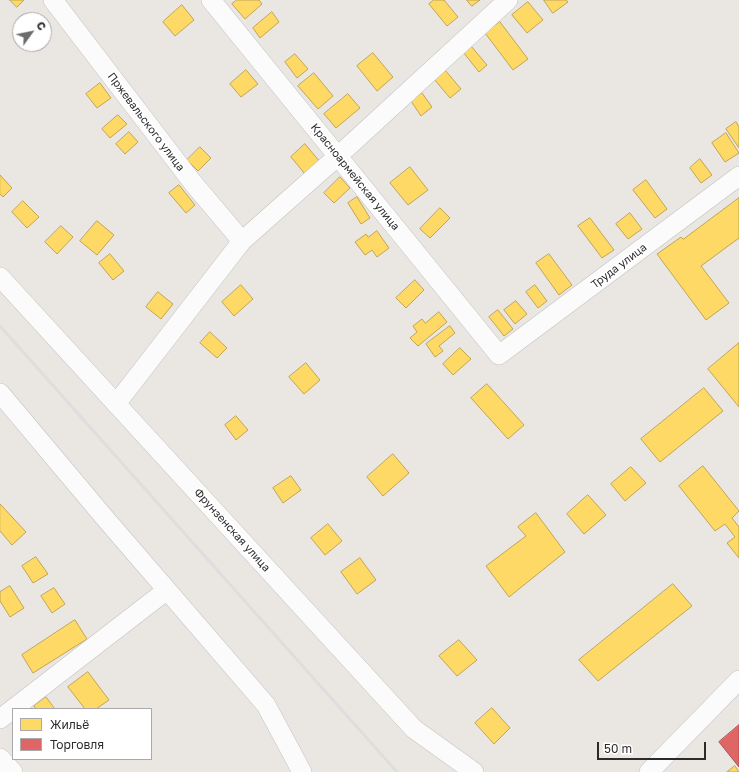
<!DOCTYPE html>
<html>
<head>
<meta charset="utf-8">
<style>
	body { margin:0 }
	#map { position:relative; width:739px; height:772px; overflow:hidden; background:#eae6e2; font-family:"Golos Text",sans-serif }
	canvas { display:block }
	.legend { position:absolute; left:12px; top:708px; width:140px; height:52px; box-sizing:border-box; background:#fff; border:1px solid #aaa; margin:0; padding:5px 7px; list-style:none; font-size:12px; color:#2b2b2b }
	.legend li { display:flex; align-items:center; gap:8px; height:20px }
	.legend b { width:20px; border:1px solid #aaa }
	.north { position:absolute; left:12px; top:12px; width:40px; height:40px; box-sizing:border-box; background:#fff; border:1px solid #aaa; border-radius:50%; rotate:57deg; font-size:11px; font-weight:700; line-height:16px; text-align:center; color:#2b2b2b }
	.north::after { content:''; display:block; margin:auto; width:14px; height:18px; background:#6e6c6b; clip-path:polygon(50% 0,100% 100%,50% 72%,0 100%) }
	.scale { position:absolute; left:597px; top:742px; width:109px; height:18px; box-sizing:border-box; border:2px solid #2b2b2b; border-top:0; padding-left:5px; font-size:12px; line-height:14px; white-space:nowrap; color:#2b2b2b; -webkit-text-stroke:3px #fff; paint-order:stroke }
</style>
</head>
<body>
<div id="map">
<canvas width="739" height="772"></canvas>
<ul class="legend">
<li><b style="height:11px;background:#ffd966"></b>Жильё</li>
<li><b style="height:11px;background:#e06666"></b>Торговля</li>
</ul>
<div class="north">С</div>
<div class="scale">50 m</div>
</div>
<script>
const c = document.querySelector('canvas').getContext('2d');
c.lineJoin = 'round';
function fill(path, color) { c.fillStyle = color; c.fill(path, 'evenodd'); }
function stroke(path, color, width, dash) { c.strokeStyle = color; c.lineWidth = width; c.lineCap = dash ? 'butt' : 'round'; c.setLineDash(dash || []); c.stroke(path); }
function label(font, color, halo, rows, align = 'center') {
  c.font = font + ' "Golos Text",sans-serif'; c.lineWidth = 4; c.setLineDash([]); c.textBaseline = 'middle'; c.strokeStyle = halo; c.fillStyle = color; for (const [text, x, y, turn = 0] of rows) {
    c.save(); c.translate(x, y); c.rotate((+turn || 0) * Math.PI / 180); c.textAlign = isNaN(turn) ? turn : align; if (halo) c.strokeText(text, 0, 0); c.fillText(text, 0, 0); c.restore();
  }
}
const homes = new Path2D(`
	M10 0H24L17 7Z
	M237 0H259L262 4 245 19 232 4Z
	M434 0H444L458 17 447 26 429 4Z
	M467 0H480L472 6Z
	M544 0H566L568 2 553 13Z
	M528 2 543 20 527 33 512 15Z
	M182 5 194 20 175 36 163 22Z
	M272 12 279 22 260 38 253 28Z
	M500 22 528 59 513 70 485 33Z
	M471 46 487 65 479 72 463 52Z
	M373 53 393 77 377 91 357 66Z
	M295 54 308 69 297 78 285 62Z
	M246 70 258 84 241 97 230 84Z
	M445 70 461 89 450 98 434 79Z
	M314 73 333 96 318 109 298 86Z
	M100 83 111 98 97 108 86 94Z
	M422 93 432 107 421 116 411 101Z
	M348 94 360 108 336 128 324 114Z
	M118 115 127 124 110 138 102 129Z
	M736 122 739 127V148L726 129Z
	M129 132 138 142 125 154 116 144Z
	M726 133 739 153 725 162 712 143Z
	M305 144 320 162 305 174 291 157Z
	M200 147 211 158 198 171 187 160Z
	M700 159 712 175 701 183 690 168Z
	M410 167 428 190 408 205 390 183Z
	M0 175 12 188 3 197 0 194Z
	M340 177 350 188 334 203 324 193Z
	M646 180 667 209 655 218 633 190Z
	M179 185 195 205 186 213 169 193Z
	M357 197 370 218 361 224 348 203Z
	M739 198V238L701 266 729 303 706 320 657 254 681 237 683 239Z
	M23 201 39 217 27 228 12 212Z
	M440 208 450 218 430 238 420 229Z
	M630 213 642 229 628 239 616 224Z
	M590 218 614 250 602 258 578 226Z
	M97 221 114 235 97 255 80 241Z
	M61 226 73 237 57 254 45 242Z
	M377 231 389 248 377 257 372 250 365 255 355 242 366 234 368 237Z
	M110 254 124 271 113 280 99 263Z
	M549 254 572 285 559 295 536 263Z
	M415 280 424 290 406 308 396 298Z
	M241 285 253 299 234 316 222 302Z
	M535 285 547 301 538 308 526 292Z
	M158 292 173 304 161 319 146 307Z
	M516 301 527 314 515 324 504 310Z
	M498 310 513 329 504 336 489 317Z
	M439 312 447 322 418 346 410 338 417 332 413 326 422 319 425 323Z
	M450 326 455 333 439 346 443 351 435 357 426 344Z
	M210 332 227 348 217 358 200 343Z
	M739 343V407L708 369Z
	M460 348 471 359 453 375 443 364Z
	M306 363 320 380 304 394 289 377Z
	M487 384 524 425 508 439 471 398Z
	M704 388 723 411 660 462 641 439Z
	M236 416 248 430 236 440 225 425Z
	M393 454 409 473 383 496 367 477Z
	M703 466 739 511 732 518 739 527V558L727 543 735 537 725 524 715 531 679 486Z
	M631 467 646 483 625 501 611 484Z
	M291 476 301 490 283 503 273 488Z
	M588 495 606 515 584 534 567 514Z
	M0 504 26 532 12 545 0 531Z
	M536 513 565 552 509 597 486 566 526 536 518 527Z
	M328 524 342 541 325 555 311 538Z
	M36 557 48 574 33 583 22 566Z
	M360 558 376 580 357 594 341 572Z
	M673 584 692 606 598 681 579 660Z
	M10 586 24 608 10 617 0 601V592Z
	M54 588 65 604 52 613 41 596Z
	M75 620 87 639 33 673 22 655Z
	M459 640 477 660 457 676 439 656Z
	M88 672 109 700 96 709H85L68 687Z
	M46 697 55 709H36L34 706Z
	M492 708 510 728 494 744 475 723Z
	M735 766 739 772H727Z`);
fill(homes, '#ffd966');
stroke(homes, '#bfa554', 1);
const shops = new Path2D(`
	M739 725V767L719 742Z`);
fill(shops, '#e06666');
stroke(shops, '#aa5454', 1);
const minor = new Path2D(`
	M53 0 193 183 242 241
	M211 0 499 355 739 176
	M0 277 414 729 474 772
	M0 393 104 517 266 705 302 772
	M116 404 242 241 338 156 508 0
	M0 719 167 590
	M0 758 13 772
	M649 772 739 680`);
stroke(minor, '#c3c2c2', 20);
stroke(minor, '#fcfbfb', 19);
stroke(new Path2D(`
	M0 326 397 772`), '#dededf', 3);
label('11px', '#2b2b2b', '#fff', [
	["Пржевальского улица",146,122,53],
	["Красноармейская улица",355,177,51],
	["Труда улица",619,266,-37],
	["Фрунзенская улица",232,530,48]
]);
</script>
</body>
</html>
